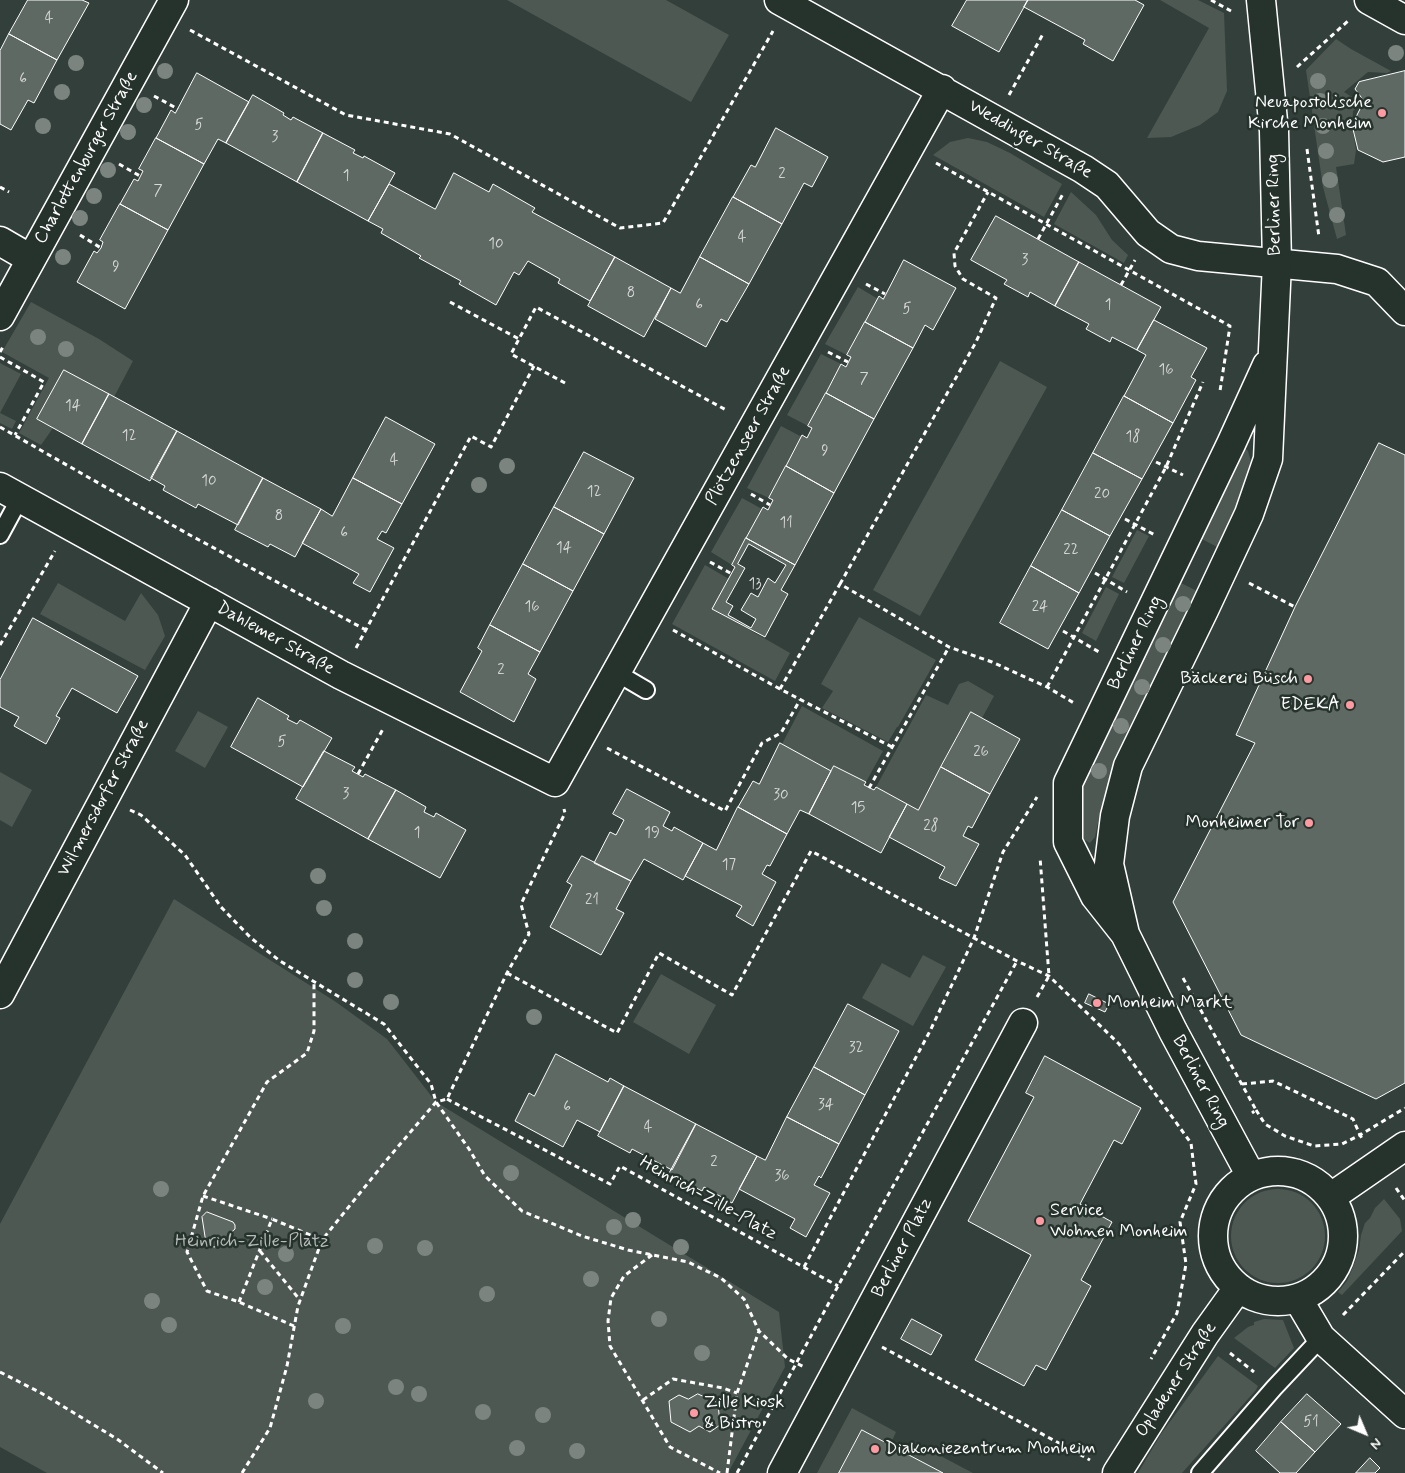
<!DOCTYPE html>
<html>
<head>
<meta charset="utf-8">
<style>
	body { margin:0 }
	#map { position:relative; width:1405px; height:1473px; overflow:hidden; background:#333f3a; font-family:Mynerve,sans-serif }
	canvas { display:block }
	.north { position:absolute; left:1340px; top:1408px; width:50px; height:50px; -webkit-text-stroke:4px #26332d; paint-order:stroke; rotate:135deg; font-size:14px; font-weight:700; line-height:20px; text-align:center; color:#fff }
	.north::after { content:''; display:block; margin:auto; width:18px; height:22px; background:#fff; clip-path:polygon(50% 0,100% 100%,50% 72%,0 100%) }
</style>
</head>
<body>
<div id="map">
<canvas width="1405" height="1473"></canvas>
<div class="north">N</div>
</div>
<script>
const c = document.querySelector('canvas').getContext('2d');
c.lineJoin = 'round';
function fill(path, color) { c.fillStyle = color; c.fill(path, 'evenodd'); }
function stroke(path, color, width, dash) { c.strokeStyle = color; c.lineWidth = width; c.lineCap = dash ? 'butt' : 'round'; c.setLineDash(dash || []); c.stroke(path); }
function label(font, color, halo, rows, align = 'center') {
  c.font = font + ' Mynerve,sans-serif'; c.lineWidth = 5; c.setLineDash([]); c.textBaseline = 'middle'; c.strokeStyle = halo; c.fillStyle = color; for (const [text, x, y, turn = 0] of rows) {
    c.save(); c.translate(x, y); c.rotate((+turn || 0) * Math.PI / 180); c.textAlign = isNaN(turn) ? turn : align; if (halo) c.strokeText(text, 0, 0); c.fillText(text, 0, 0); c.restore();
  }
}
fill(new Path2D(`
	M507 0H666L729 35 691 102Z
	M1160 0H1198L1224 13 1227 91 1218 112 1200 125 1171 137 1147 138 1209 28Z
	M1336 39 1351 49 1391 71 1387 73 1368 72 1344 92 1362 103 1353 111 1352 125 1356 150 1354 164 1336 167 1346 235 1337 239 1323 187 1306 70Z
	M968 138 987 142 1010 153 1062 184 1044 217 933 155 950 142Z
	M1071 192 1096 215 1112 240 1128 255 1124 263 1054 224Z
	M858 287 878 299 847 355 825 344Z
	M31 302 99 339 133 361 114 397 37 419 53 428 41 445 19 433 49 378 2 352Z
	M821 354 841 364 808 426 787 415Z
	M1000 361 1047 387 920 616 873 590Z
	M0 363 21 374 0 413 16 421 12 429 0 423Z
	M781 426 802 437 769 498 747 488Z
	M1245 448 1248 451 1251 462 1248 483 1223 550 1198 537 1240 450Z
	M742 498 762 509 732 565 711 552Z
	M1137 530 1149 536 1124 583 1112 577Z
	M705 565 729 579 713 609 790 653 775 681 672 624Z
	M1177 581 1201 593 1133 735 1101 809 1095 837 1090 843 1083 839 1079 811 1080 786Z
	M58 583 125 621 141 593 158 615 165 636 145 670 40 614Z
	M1106 587 1119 594 1096 641 1082 633Z
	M859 617 936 660 898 727H897L888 742 822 708 833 691 821 684Z
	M968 681 994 696 982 718 970 712 918 810 876 787 926 695 948 705 959 684Z
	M802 706 883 751 866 782 835 766 831 771 782 744Z
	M198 711 228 727 205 768 175 751Z
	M0 772 32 790 12 827 0 820Z
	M174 899 336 1002 387 1039 436 1102 779 1312 785 1367 728 1473H47L0 1447V1224Z
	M923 955 946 967 913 1026 862 998 882 963 910 978Z
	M661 974 716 1005 689 1054 633 1022Z
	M1231 1236a47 47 0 1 1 94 0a47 47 0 1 1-94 0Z
	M1384 1199 1400 1219 1402 1231 1342 1295 1338 1292 1347 1281 1353 1267 1359 1250 1361 1235 1365 1223 1370 1218 1375 1208Z
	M1264 1319 1283 1320 1294 1348 1275 1368 1234 1338 1248 1327 1254 1325V1322Z
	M1218 1356 1258 1386 1256 1390 1182 1473H1138L1161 1434Z
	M852 1408 896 1432 890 1445 862 1430 839 1473H817Z
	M914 1442 973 1473H943L908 1454Z`), '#4d5853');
const building = new Path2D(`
	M28 0H82L89 3 57 60 9 34Z
	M967 0H1028L999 52 952 26Z
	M1028 0H1135L1144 5 1113 61 1083 44 1085 40 1024 7Z
	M9 34 57 60 34 103 28 100 11 130 0 124V51Z
	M1405 71V157L1383 162 1358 150 1352 125 1364 101 1355 89 1359 82Z
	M197 73 249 102 226 143 218 139 204 164 156 138 171 110 175 113Z
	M253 95 284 113 283 115 291 120 293 117 323 133 297 182 226 143Z
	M776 128 828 157 812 187 804 183 782 224 733 197 751 165 755 167Z
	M323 133 355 150 353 153 363 158 364 156 395 173 368 221 297 182Z
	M156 138 204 164 168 230 120 204 134 179 138 181 143 171 139 169Z
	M454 173 489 192 493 184 535 208 532 212 615 257 590 301 558 283 560 279 528 261 519 275 514 272 496 305 459 284 461 281 419 258 421 256 381 233 383 229 368 221 389 184 435 209Z
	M733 197 782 224 749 284 700 257Z
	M120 204 168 230 125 309 77 282 94 251 97 253 101 248 103 242 100 240Z
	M996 216 1079 262 1055 306 1030 292 1028 297 1004 284 1007 280 971 260Z
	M615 257 671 288 644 337 588 306Z
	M700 257 749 284 727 322 721 319 706 347 655 319 671 288 680 293Z
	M904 260 956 288 933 330 925 325 913 348 865 322 879 296 883 299Z
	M1079 262 1161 307 1137 350 1112 337 1110 342 1086 329 1089 324 1055 306Z
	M1154 320 1207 348 1191 377 1196 380 1173 423 1124 396 1146 355 1137 350Z
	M865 322 913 348 874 419 826 393 841 364 846 367 851 357 847 355Z
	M64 370 109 394 82 444 37 419Z
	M826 393 874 419 834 493 786 466 802 435 807 438 812 428 808 426Z
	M109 394 177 431 150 481 82 444Z
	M1124 396 1173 423 1142 479 1093 453Z
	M386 417 435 444 402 504 353 478Z
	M177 431 263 478 238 525 198 504 196 508 163 490 165 486 151 478Z
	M1379 443 1405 455V1083L1376 1099 1241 1035 1173 902 1255 743 1236 735 1295 607Z
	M584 452 634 478 604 534 554 507Z
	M1093 453 1142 479 1110 536 1062 510Z
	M786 466 834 493 795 565 746 538 763 507 768 510 773 500 769 498Z
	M263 478 321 509 295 557 270 544 268 547 235 530Z
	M353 478 402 504 386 533 382 531 377 539 394 548 370 592 353 583 359 574 302 543 321 509 332 516Z
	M554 507 604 534 573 591 523 564Z
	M1062 510 1110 536 1079 593 1031 566Z
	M746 538 795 565 781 590 788 594 765 637 712 609 735 567 732 565Z
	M749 544 786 565 775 583 768 578 758 597 751 593 741 610 756 619 751 628 728 615 733 606 726 602 745 568 738 564Z
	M523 564 573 591 540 652 490 625Z
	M1031 566 1079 593 1048 649 1000 623Z
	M33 618 138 676 117 713 72 688 56 716 60 718 46 744 14 726 19 717 0 707V680Z
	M490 625 540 652 528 674 536 679 514 722 460 692 482 651 478 648Z
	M258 698 289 716 287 719 297 724 300 720 332 738 303 787 231 747Z
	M971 712 1020 739 990 794 941 767Z
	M780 743 831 771 809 814 800 810 787 834 738 807 753 781 759 784Z
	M324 751 355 767 352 771 363 777 365 774 396 790 368 839 296 799Z
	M834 766 866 782 864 785 874 790 876 787 907 804 881 853 809 814Z
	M941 767 990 794 972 828 968 826 963 836 979 844 956 886 939 878 945 867 889 837 907 804 918 810Z
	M627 789 670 812 663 826 672 831 674 827 703 843 683 880 644 859 631 881 594 863 610 832 616 835 624 820 613 814Z
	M396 790 426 807 424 812 434 817 436 813 466 830 440 878 368 839Z
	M738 807 787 834 770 866 767 865 762 874 776 882 753 926 736 916 742 906 685 876 703 843 716 850Z
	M582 856 631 881 616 909 624 913 601 955 550 927 572 885 567 882Z
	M1089 994 1109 1004 1105 1012 1085 1003Z
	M848 1004 899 1031 865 1095 814 1067Z
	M556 1054 608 1082 610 1078 624 1086 600 1132 577 1120 563 1147 515 1121 529 1093 534 1096Z
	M1045 1056 1141 1108 1122 1144 1114 1140 1080 1204 1112 1222 1081 1280 1091 1286 1046 1370 1036 1365 1024 1386 975 1360 1031 1255 968 1221 1034 1097 1026 1093Z
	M814 1067 865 1095 839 1144 787 1117Z
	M624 1086 696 1124 672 1170 632 1149 630 1153 598 1136Z
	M787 1117 839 1144 821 1178 819 1176 814 1185 830 1193 806 1237 790 1228 795 1219 739 1189 757 1156 765 1160Z
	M696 1124 757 1156 732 1203 704 1187 702 1191 669 1174Z
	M207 1212 233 1222 235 1225V1229L215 1247 209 1246 206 1243 202 1217Z
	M912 1319 942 1335 931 1355 901 1339Z
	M698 1394 718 1403 720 1425 710 1432 699 1426 690 1432 671 1422 669 1401 679 1395 688 1399Z
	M1307 1394 1341 1424 1315 1452 1281 1422Z
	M1281 1422 1315 1452 1296 1473H1280L1256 1451Z
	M862 1430 890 1445 943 1473H839Z
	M1370 1458 1380 1468 1375 1473H1356Z`);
fill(building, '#5f6964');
stroke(building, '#fff', 1);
const lane = new Path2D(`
	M0 535 20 498
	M617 673 646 690
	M1200 1473 1274 1388 1321 1338`);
const street = new Path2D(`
	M779 0 1083 169 1107 185 1148 233 1171 249 1198 256 1337 269 1377 282 1405 311
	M1369 0 1405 20
	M0 241 31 259
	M0 316 174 0
	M0 487 341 675 555 782 942 89
	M0 994 209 602
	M1298 1299 1321 1338 1405 1414
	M782 1473 1023 1023`);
const secondary = new Path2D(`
	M1125 934 1109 864 1115 816 1128 766 1204 610 1249 514 1268 459 1277 263 1274 131 1261 0
	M1213 1236a65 65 0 1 1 130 0a65 65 0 1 1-130 0Z
	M1251 1176 1173 1031 1125 934 1095 896 1068 842V783L1231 444 1267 365
	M1331 1197 1405 1146
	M1117 1473 1205 1334 1238 1288`);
stroke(lane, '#fff', 20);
stroke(street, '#fff', 31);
stroke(secondary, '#fff', 31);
stroke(new Path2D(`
	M1211 0 1231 11
	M190 30 346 115 450 134 620 228 663 223 773 31
	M1297 67 1348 21
	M1009 95 1043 34
	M154 96 178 109
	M1307 149 1319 237
	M936 163 1230 326 1220 391
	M119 164 140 176
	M0 187 9 192
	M80 235 101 248
	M1038 239 1064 192
	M866 284 885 294
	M1121 285 1135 260
	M450 302 519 339
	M0 352 4 345
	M828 352 848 362
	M0 357 44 382 15 435
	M565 383 511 354 536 307 728 411
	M0 427 188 534 366 630
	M1156 462 1183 475
	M751 494 770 505
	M1125 519 1155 535
	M710 562 732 574
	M1095 573 1127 592
	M1249 583 1295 607
	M840 584 976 342 996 298 963 279 955 266 954 253 988 192
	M673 630 780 689
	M1063 631 1099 652
	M0 645 55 551
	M356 648 471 436 491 447 534 366
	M1047 687 1166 467 1203 382
	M892 747 780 689 840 584 949 647 992 662 1047 687 1074 703
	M607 748 725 811 762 743 781 733 800 700
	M358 774 383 729
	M869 788 949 647
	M130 810 141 815 185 855 221 907 251 938 280 961 384 1024 431 1084 436 1102 469 1149 485 1176 522 1211 582 1236 628 1250 688 1262 721 1278 744 1299 759 1331 788 1359 804 1367
	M507 973 617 1033 659 953 732 995 811 851 1017 961 1049 976 1119 1044 1191 1143 1196 1184 1180 1222 1186 1264 1177 1313 1151 1359
	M1183 978 1256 1110 1252 1113
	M1037 997 1049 976 1040 857
	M1242 1084 1273 1081 1353 1119 1360 1135 1405 1108
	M447 1099 610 1184 620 1166 838 1286
	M1256 1110 1265 1124 1285 1136 1314 1146 1342 1144 1360 1135 1363 1140
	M1396 1188 1405 1201
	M203 1196 272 1219
	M260 1251 300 1300
	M652 1255 624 1276 611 1298 608 1321 610 1346 670 1447 720 1473
	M804 1267 930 1031 974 938 1003 852 1037 797
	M239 1302 272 1219 322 1240
	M1343 1315 1405 1251
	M294 1326 239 1302 207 1291 187 1252 203 1196 267 1082 307 1053 314 1031V982
	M882 1347 1090 1460
	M1230 1353 1254 1372
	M0 1372 41 1393 117 1439 163 1473
	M643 1400 673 1379 723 1388 737 1393
	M242 1473 270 1428 287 1366 298 1306 322 1240 385 1162 436 1102 447 1099 507 973 529 934 521 904 565 813 564 809
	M727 1473 737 1393 759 1331
	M737 1473 838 1286 1017 961`), '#fff', 3, [5, 4]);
stroke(lane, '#26332d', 16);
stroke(street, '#26332d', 28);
stroke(secondary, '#26332d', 28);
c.fillStyle = '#7c8480';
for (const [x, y] of [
	[1396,53],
	[76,63],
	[165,71],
	[1318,81],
	[62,92],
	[1320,101],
	[144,105],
	[43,126],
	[1323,126],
	[128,132],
	[1326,151],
	[108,170],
	[1330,180],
	[94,196],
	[1337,215],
	[80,218],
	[63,257],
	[38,337],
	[66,349],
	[507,466],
	[479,485],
	[1183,604],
	[1163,645],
	[1142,687],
	[1121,726],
	[1099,771],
	[318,876],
	[324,908],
	[355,941],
	[355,980],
	[391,1002],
	[534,1017],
	[511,1173],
	[161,1189],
	[633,1220],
	[614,1227],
	[375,1246],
	[681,1247],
	[425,1248],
	[286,1254],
	[591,1279],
	[265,1287],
	[487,1294],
	[152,1301],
	[659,1319],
	[169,1325],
	[343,1326],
	[702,1353],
	[396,1387],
	[419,1394],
	[316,1401],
	[483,1412],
	[543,1415],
	[517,1448],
	[577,1451]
]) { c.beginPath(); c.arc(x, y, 8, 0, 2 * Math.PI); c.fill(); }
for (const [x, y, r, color] of [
	[1382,113,5,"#ff9aa2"],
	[1308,679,5,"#ff9aa2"],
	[1350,705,5,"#ff9aa2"],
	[1309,823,5,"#ff9aa2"],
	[1097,1003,5,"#ff9aa2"],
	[1040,1221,5,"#ff9aa2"],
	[694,1413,5,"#ff9aa2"],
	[875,1449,5,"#ff9aa2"]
]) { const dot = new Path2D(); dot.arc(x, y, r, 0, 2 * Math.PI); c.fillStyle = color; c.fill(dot); stroke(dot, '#26332d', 2); }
label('15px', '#d7dad8', null, [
	["4",49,19],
	["6",23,80],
	["5",199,126],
	["3",275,138],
	["2",782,175],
	["1",346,177],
	["7",158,192],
	["4",742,238],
	["10",496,245],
	["3",1025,261],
	["9",116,268],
	["8",631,294],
	["6",699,306],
	["1",1108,306],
	["5",907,310],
	["16",1166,371],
	["7",864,380],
	["14",73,407],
	["12",129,437],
	["18",1133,438],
	["9",825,452],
	["4",394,461],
	["10",209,482],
	["12",594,493],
	["20",1102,495],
	["8",279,517],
	["11",786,524],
	["6",344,534],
	["14",564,549],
	["22",1071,551],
	["13",755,585],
	["16",532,608],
	["24",1040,608],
	["2",501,671],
	["5",282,743],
	["26",981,753],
	["3",346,795],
	["30",781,796],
	["15",858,809],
	["28",931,827],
	["1",417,834],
	["19",652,834],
	["17",729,866],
	["21",592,901],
	["32",856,1049],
	["34",826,1106],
	["6",567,1108],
	["4",648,1128],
	["2",714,1163],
	["36",782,1177],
	["51",1311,1423]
]);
label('18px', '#fff', '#26332d', [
	["Neuapostolische",1372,103],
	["Kirche Monheim",1372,124],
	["Bäckerei Büsch",1298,679],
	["EDEKA",1340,705],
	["Monheimer Tor",1299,823],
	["Monheim Markt",1107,1003,"left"],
	["Service",1050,1211,"left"],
	["Wohnen Monheim",1050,1232,"left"],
	["Zille Kiosk",704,1403,"left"],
	["& Bistro",704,1424,"left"],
	["Diakoniezentrum Monheim",885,1449,"left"]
], 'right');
label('18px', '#fff', '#26332d', [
	["Weddinger Straße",1030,140,30],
	["Charlottenburger Straße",87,158,-61],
	["Berliner Ring",1275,205,-91],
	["Plötzenseer Straße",749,436,-61],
	["Dahlemer Straße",275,639,29],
	["Berliner Ring",1136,643,-64],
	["Wilmersdorfer Straße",104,798,-62],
	["Berliner Ring",1200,1082,62],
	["Heinrich-Zille-Platz",708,1199,29],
	["Berliner Platz",903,1248,-62],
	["Opladener Straße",1177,1380,-57]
]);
label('18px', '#b8bcba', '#26332d', [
	["Heinrich-Zille-Platz",252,1242]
]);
</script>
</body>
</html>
